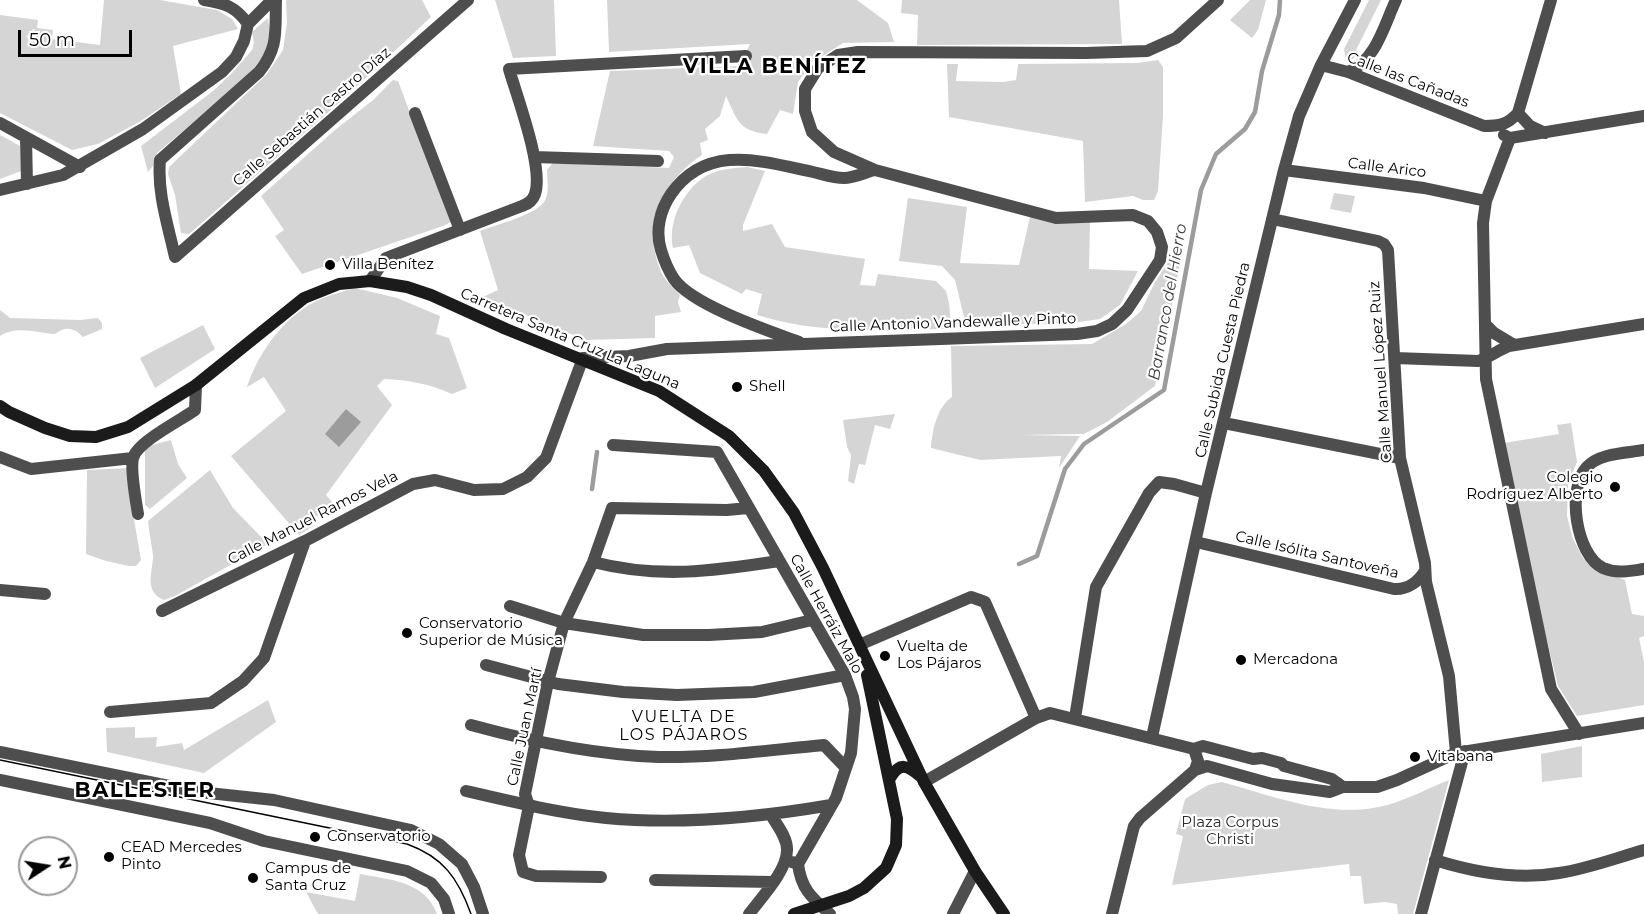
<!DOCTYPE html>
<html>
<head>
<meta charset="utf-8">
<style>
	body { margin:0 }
	#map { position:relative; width:1644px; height:914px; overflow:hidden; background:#fff; font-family:Montserrat,sans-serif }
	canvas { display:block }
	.north { position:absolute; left:18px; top:836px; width:60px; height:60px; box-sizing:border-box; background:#fff; border:2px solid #999; border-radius:50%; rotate:78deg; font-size:16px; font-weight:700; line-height:24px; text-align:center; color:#000 }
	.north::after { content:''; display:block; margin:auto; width:21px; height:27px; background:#000; clip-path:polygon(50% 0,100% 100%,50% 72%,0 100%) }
	.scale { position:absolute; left:18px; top:30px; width:114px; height:27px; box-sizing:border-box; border:3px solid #000; border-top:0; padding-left:8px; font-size:18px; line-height:21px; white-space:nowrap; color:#000; -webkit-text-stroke:4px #fff; paint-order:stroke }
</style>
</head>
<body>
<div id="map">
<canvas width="1644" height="914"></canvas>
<div class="north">N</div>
<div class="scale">50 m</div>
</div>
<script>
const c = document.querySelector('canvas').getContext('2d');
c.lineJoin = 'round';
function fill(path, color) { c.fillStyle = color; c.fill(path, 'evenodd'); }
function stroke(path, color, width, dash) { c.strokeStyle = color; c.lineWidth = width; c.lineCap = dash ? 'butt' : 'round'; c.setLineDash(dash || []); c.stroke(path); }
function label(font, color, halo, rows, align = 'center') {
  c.font = font + ' Montserrat,sans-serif'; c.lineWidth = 4.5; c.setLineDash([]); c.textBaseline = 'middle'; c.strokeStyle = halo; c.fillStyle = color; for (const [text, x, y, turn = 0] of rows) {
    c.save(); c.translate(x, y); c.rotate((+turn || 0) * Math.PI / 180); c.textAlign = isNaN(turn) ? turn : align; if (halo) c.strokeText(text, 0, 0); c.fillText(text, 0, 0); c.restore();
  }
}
fill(new Path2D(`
	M104 0H160L217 10 232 19 238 29 173 46 181 94 141 121 98 144 72 150 0 113V15L38 20 37 28 53 30 52 39 100 45Z
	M287 0H422L431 17 341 101 189 234 181 233 175 195 168 174 169 167 267 74 283 50 287 23 286 1Z
	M495 0H554L556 56 513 58Z
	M607 0H857L888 23 894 42 843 43 812 63 798 82 793 114 780 110 767 134C738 131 737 119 726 96L720 116 705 129 708 140 700 143 702 155C663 181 642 222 660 269 663 279 673 287 680 295L678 302 681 312 655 316V338L585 340 483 297 498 290 480 231C495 225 535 215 544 202 550 194 547 180 547 170L553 163 669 168 674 157 669 151 593 146 610 71 739 66 750 44 609 52Z
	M902 0H1119L1122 44 917 45 918 15 901 13Z
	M1250 0H1266L1258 30 1252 38 1230 20Z
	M1369 0H1381L1356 50 1360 53 1350 61 1345 56 1344 49Z
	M268 18 270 33 265 53 250 74 157 153 153 166 148 172 141 146 213 91 232 73 252 50 254 43 252 32Z
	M1158 60 1163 67V116L1158 191 1154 200H1143L1133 196 1085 202 1083 141 949 117 947 64H958L956 81 1003 82 1016 80 1018 64 1137 63Z
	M393 80 398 81 451 222 443 226 302 274 275 236 284 230 261 196 335 130 373 100Z
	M0 135 20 146 21 171 0 179Z
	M747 167 765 171 743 225V231L772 224 785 247 865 259 860 285 875 286 878 274 936 281 946 291 949 303 951 324 949 329C881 330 822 335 757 315L762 294 746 289 742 294 700 273 689 245 673 248C667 222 684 189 706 176 718 169 734 168 747 167Z
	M1334 193 1355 196 1351 213 1330 209Z
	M908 198 967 207 960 263 1019 265 1030 217 1090 221 1089 269 1138 271 1120 305 1100 319 1072 323 966 325 955 280 942 266 899 261Z
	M1183 251 1155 386 1107 422 1084 434 1021 435 1080 436 1059 468 1061 456 980 460 931 448C932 431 937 407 952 397L951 346 1092 344 1126 324 1141 311 1155 282 1175 252Z
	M355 288 397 298 440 316 436 334 449 338 467 388 452 394C430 384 408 380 384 379L377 386 392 405 326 495 334 504 318 516 308 519 313 526 299 535 231 456 286 411 264 377 247 387C258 352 287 312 323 298 333 294 344 291 355 288Z
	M0 310 10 318 80 320 98 318 102 323V329L83 337C74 327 65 326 55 334 37 333 17 325 0 336Z
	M203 325 215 349 155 388 140 358Z
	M895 414 890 429 875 425 865 465 859 464 854 484 848 481 851 455 847 447 843 420Z
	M1571 423 1577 462 1568 484 1567 516 1573 539 1583 558 1592 567 1625 580 1632 614 1644 616V636L1639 638 1644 662V705L1577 716 1558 686 1519 524 1504 443 1559 434 1557 425Z
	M171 440 178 464 187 478 150 509 145 505V447Z
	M128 468 129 490 141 560 136 566H129L106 561 86 554 87 470Z
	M210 470 233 508 268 544 175 596 164 600C143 591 153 572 153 556 152 545 149 533 148 521Z
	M268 700 276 722 204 773 107 752 106 728 135 727V738L157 737 156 747 182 743 184 750Z
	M1582 746V777L1542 782 1541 754Z
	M1449 780 1413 914H1398L1397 904 1385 902 1364 904 1361 876H1350L1349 864 1172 885 1183 836 1176 834 1185 799 1208 785 1222 782C1277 797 1336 822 1394 803 1412 797 1431 787 1449 780Z
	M360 874C390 880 425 881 437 914H318L306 892 355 901Z`), '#d5d5d5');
fill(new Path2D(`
	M346 409 361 422 339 447 325 434Z`), '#9c9c9c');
stroke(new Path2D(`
	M592 489 597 452
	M1019 564 1037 556 1065 469 1084 444 1164 390 1201 190 1216 154 1245 129 1255 112 1262 71 1279 15 1280 0`), '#9c9c9c', 4.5);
stroke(new Path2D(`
	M276 0C275 31 279 47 259 72L160 160C157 193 168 225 175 257L468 0
	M248 24 272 0
	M1321 65 1348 72 1484 126C1499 126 1507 125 1518 113L1551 0
	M1348 72C1376 61 1384 25 1396 0
	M415 113 460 230
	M1518 113 1530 126 1545 133
	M0 123 80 167
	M1504 135 1510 138 1644 116
	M26 138 27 184
	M1510 138 1486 201 1483 223 1486 379 1551 689 1579 734
	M534 157 658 161
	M1284 170 1424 188 1486 201
	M0 190 63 175 143 129 222 72 236 57 244 41 248 24C236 7 225 3 204 0
	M1272 219 1378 241 1384 244 1388 250 1400 458 1425 563 1426 582 1449 676 1456 753
	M370 281 386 258 522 206C528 204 533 200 535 194 544 168 517 97 509 69L746 56
	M1486 325 1494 333 1514 345
	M799 342C769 331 692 305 674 279 668 270 664 260 661 250 655 231 660 210 671 194 707 143 761 161 813 172 822 174 834 178 844 178 854 178 866 172 875 170
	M1395 358 1478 361C1489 358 1498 350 1509 346L1644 324
	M1224 423 1400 458
	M613 445 717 452 845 675 853 697 855 709 851 753 836 798 798 864
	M1644 450C1627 453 1599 453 1587 467 1566 489 1576 555 1603 568 1617 574 1629 571 1644 569
	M0 457 31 469 133 458
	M138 514C136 501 130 470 133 458 137 442 181 420 195 410L196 385
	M1196 542 1394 589C1407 590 1418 582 1425 571
	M593 562C659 579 713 571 779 561
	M0 590 45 594
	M510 606 564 623 643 635H709L762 632 812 620
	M162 611 305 541 413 484 435 480 474 490 503 489 527 477 546 458 583 358 629 356 667 349 1077 334 1097 331 1112 324 1127 310 1160 260 1162 247 1157 232 1148 221 1133 215 1056 218 875 170 834 152 812 132 805 111V89L818 68 838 55 858 52 1086 53 1147 51 1176 38 1218 0
	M859 645 971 597 985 602 1036 718
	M486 665 558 684 623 692 677 695 754 692 845 675
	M110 712 211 703 243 681 264 658 305 541
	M1075 718 1096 587 1149 493 1159 482 1174 484 1206 493
	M471 725C533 742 595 755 659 757 714 758 769 750 824 745L846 768
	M1152 737 1206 493 1284 170 1299 116 1321 65 1355 0
	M1195 770 1207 766 1272 784 1330 792 1343 787H1377L1397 780 1456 753 1644 723
	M924 782 1036 718 1050 713 1194 749 1203 746 1253 759 1262 758 1281 763 1284 766 1332 779 1343 787
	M466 791C513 802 559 813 606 818 682 825 756 818 831 805
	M1435 860C1473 872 1519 880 1559 873 1587 869 1616 858 1644 850
	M792 862 798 864C801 889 812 898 830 914
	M601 877 536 876 523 872 519 855 529 806 525 794 548 682 564 623 593 562 612 508 727 510 748 508
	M655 880 773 882
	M749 914C761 898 788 870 787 849 787 837 777 825 771 815
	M953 914 975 871
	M1112 914 1134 826 1140 818 1195 770 1198 761 1194 749
	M1421 914 1465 751`), '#4e4e4e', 12);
stroke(new Path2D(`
	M0 752 199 792 274 800 411 830 439 844 462 864 474 887 483 914
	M0 780 210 823 264 841 407 871 431 883 444 899 449 914`), '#4e4e4e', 12);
stroke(new Path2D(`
	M0 406 9 412 45 428 70 436 96 437 128 427 196 385 304 298 339 284 370 281 407 287 431 295 506 329 659 391 729 436 764 471 794 513 823 568 924 782 975 871 1004 914
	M890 778C900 762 907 765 920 776
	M794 914 849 896 864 888 886 868 896 845 897 819 867 675`), '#1b1b1b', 12);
stroke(new Path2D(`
	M0 760 407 844C443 857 458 878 471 914`), '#000', 1.5);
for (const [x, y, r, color] of [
	[330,265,6,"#000"],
	[737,387,6,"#000"],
	[1615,487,6,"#000"],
	[407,633,6,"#000"],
	[885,656,6,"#000"],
	[1241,660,6,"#000"],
	[1415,757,6,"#000"],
	[315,837,6,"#000"],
	[109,857,6,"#000"],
	[253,878,6,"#000"]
]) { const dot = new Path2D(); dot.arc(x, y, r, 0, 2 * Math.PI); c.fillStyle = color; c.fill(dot); stroke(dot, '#fff', 2); }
label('15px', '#000', '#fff', [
	["Calle las Cañadas",1408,80,21],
	["Calle Sebastián Castro Díaz",312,117,-41],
	["Calle Arico",1387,168,7],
	["Calle Antonio Vandewalle y Pinto",953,323,-2],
	["Carretera Santa Cruz La Laguna",570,339,23],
	["Calle Subida Cuesta Piedra",1223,360,-77],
	["Calle Manuel López Ruiz",1381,372,-94],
	["Calle Manuel Ramos Vela",313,518,-27],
	["Calle Isólita Santoveña",1317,555,13],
	["Calle Herráiz Malo",826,614,61],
	["Calle Juan Martí",525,727,-78]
]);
label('15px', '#000', '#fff', [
	["Villa Benítez",342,265],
	["Shell",749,387],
	["Colegio",1603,478,"right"],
	["Rodríguez Alberto",1603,495,"right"],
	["Conservatorio",419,624],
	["Superior de Música",419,641],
	["Vuelta de",897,647],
	["Los Pájaros",897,664],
	["Mercadona",1253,660],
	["Vitabana",1427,757],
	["Conservatorio",327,837],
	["CEAD Mercedes",121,848],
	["Pinto",121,865],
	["Campus de",265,869],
	["Santa Cruz",265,886]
], 'left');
label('15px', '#2c2c2c', '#fff', [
	["Plaza Corpus",1230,823],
	["Christi",1230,840]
]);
label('italic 16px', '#3d3d3d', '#fff', [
	["Barranco del Hierro",1168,302,-80]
]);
c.letterSpacing = '1.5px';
label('16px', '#000', '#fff', [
	["VUELTA DE",684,717],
	["LOS PÁJAROS",684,735]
]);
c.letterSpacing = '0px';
c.letterSpacing = '1.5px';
label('bold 21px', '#000', '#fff', [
	["VILLA BENÍTEZ",775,67],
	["BALLESTER",145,791]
]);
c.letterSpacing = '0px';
</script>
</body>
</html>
